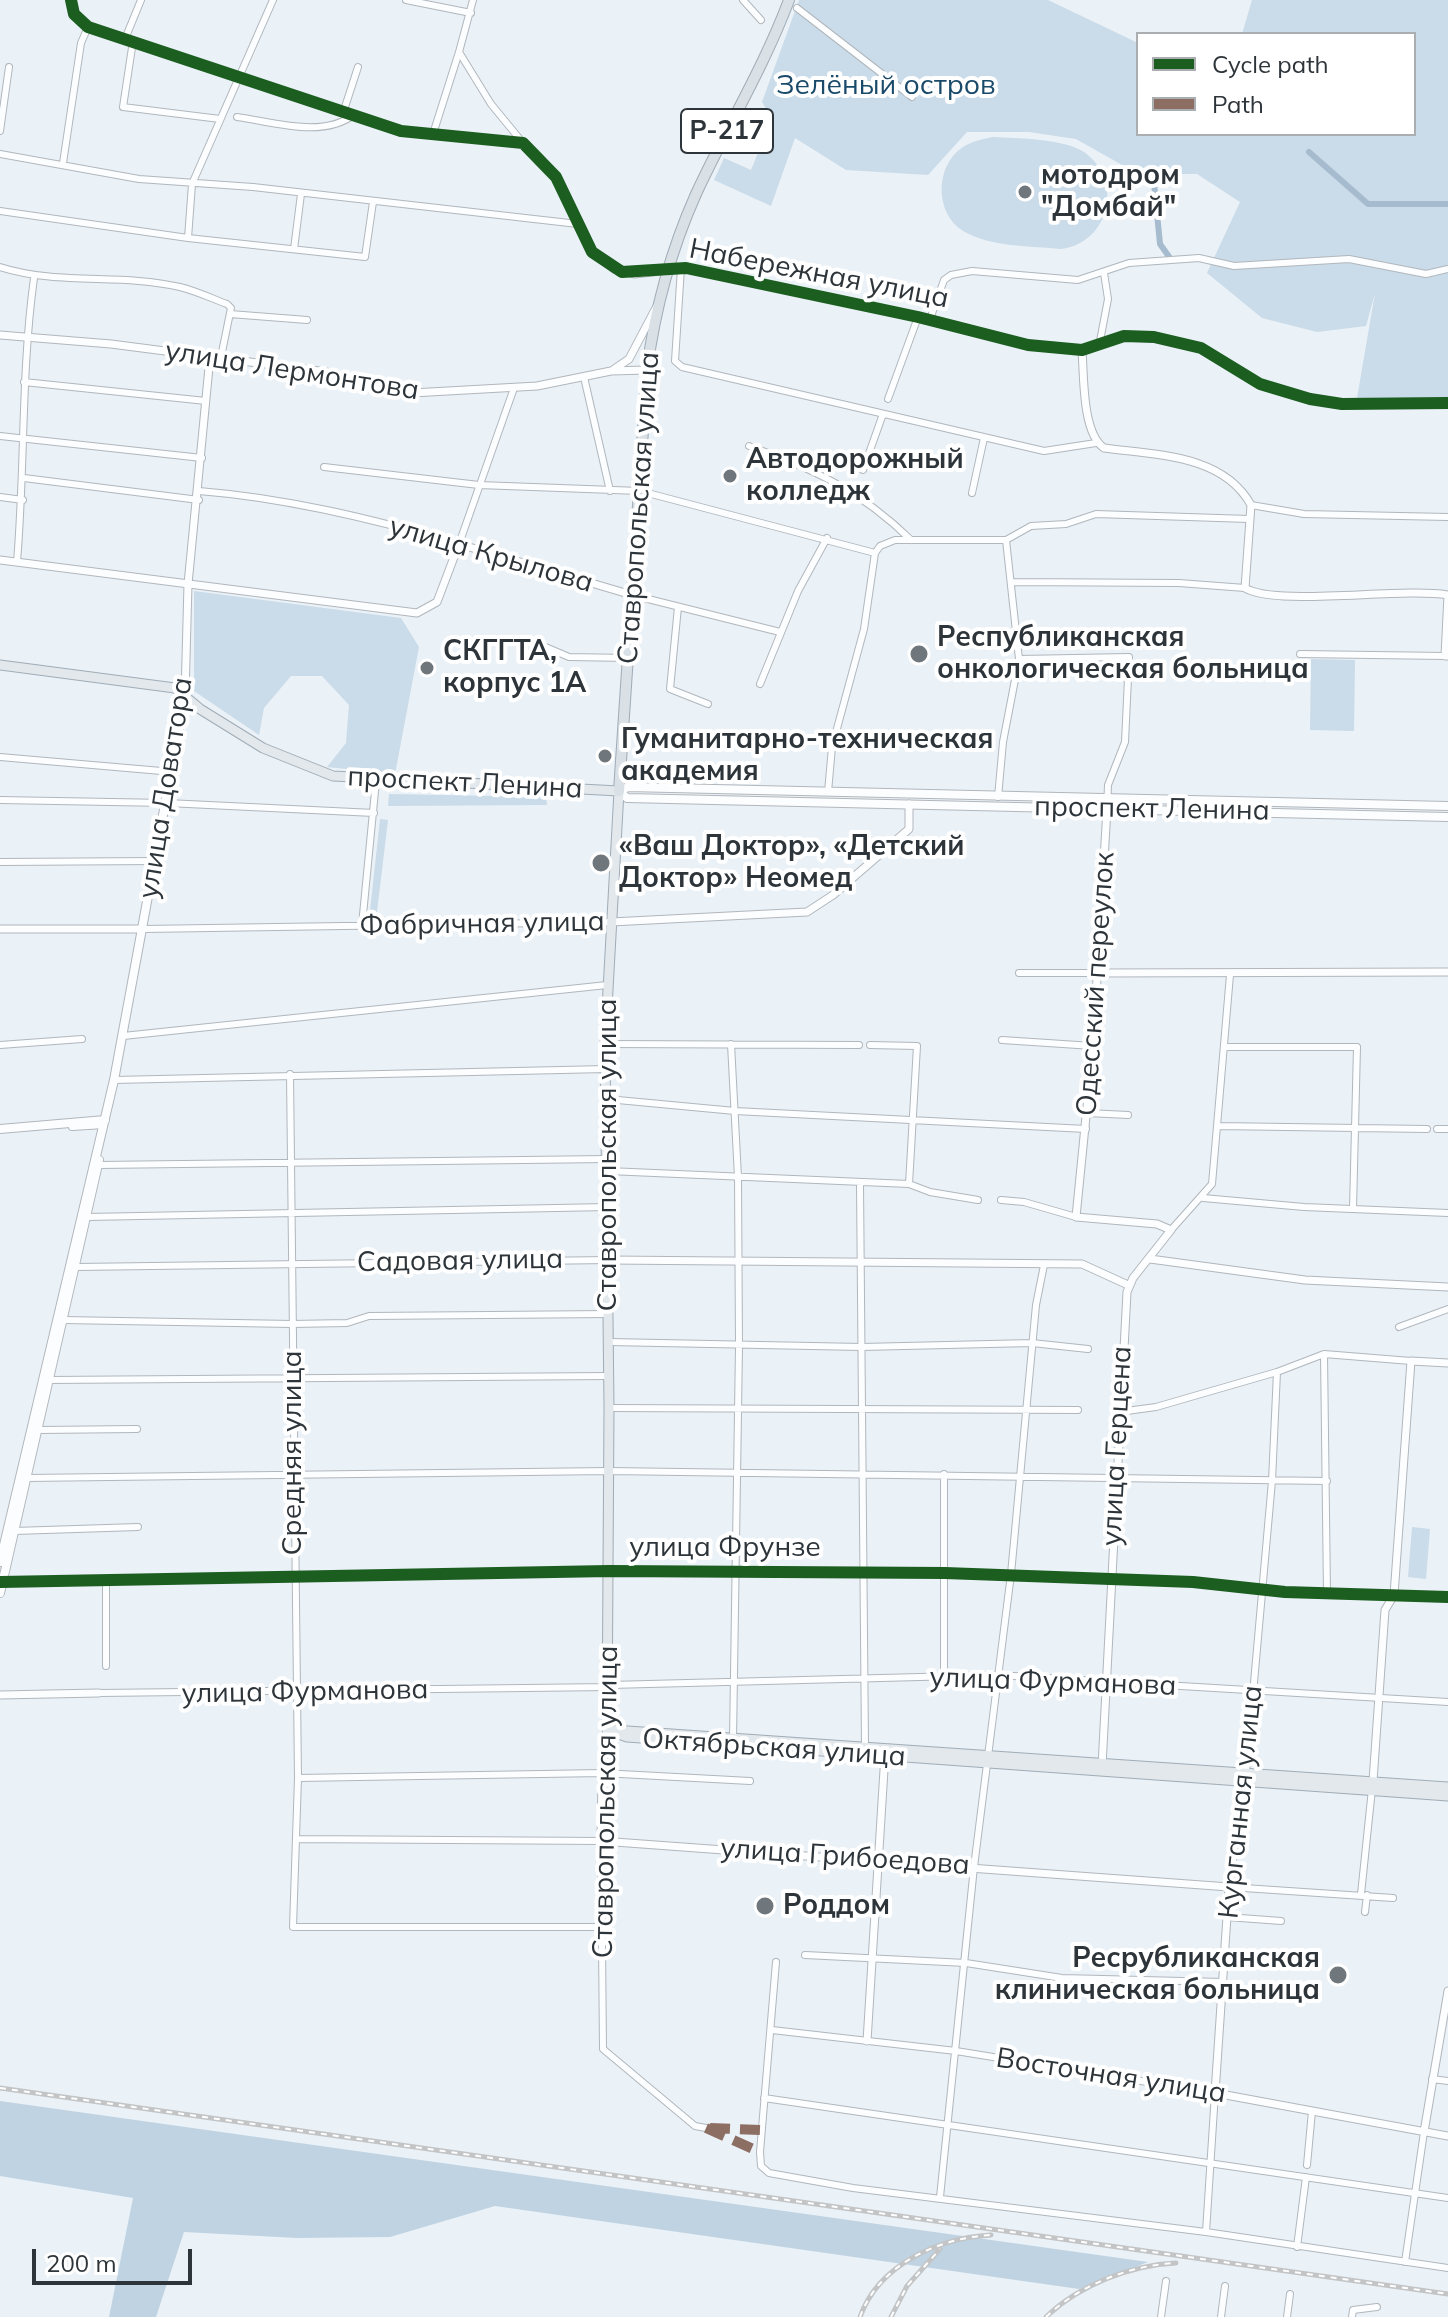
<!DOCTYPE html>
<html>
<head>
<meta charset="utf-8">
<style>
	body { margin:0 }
	#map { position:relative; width:1448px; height:2317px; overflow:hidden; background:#eaf1f7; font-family:Mulish,sans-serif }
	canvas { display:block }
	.legend { position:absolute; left:1136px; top:32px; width:280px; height:104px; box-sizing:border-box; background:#fff; border:2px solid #abaeb0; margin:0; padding:10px 14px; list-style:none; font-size:24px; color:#2e353a }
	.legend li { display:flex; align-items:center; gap:16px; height:40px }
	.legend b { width:40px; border:2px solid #abaeb0 }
	.scale { position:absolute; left:32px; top:2249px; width:160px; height:36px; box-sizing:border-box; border:4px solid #2e353a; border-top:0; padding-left:10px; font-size:24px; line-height:28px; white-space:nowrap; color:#2e353a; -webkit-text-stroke:6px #fff; paint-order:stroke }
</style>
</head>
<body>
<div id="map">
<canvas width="1448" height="2317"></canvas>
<ul class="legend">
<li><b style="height:10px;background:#1b5e20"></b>Cycle path</li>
<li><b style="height:10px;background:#8d6e63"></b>Path</li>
</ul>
<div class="scale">200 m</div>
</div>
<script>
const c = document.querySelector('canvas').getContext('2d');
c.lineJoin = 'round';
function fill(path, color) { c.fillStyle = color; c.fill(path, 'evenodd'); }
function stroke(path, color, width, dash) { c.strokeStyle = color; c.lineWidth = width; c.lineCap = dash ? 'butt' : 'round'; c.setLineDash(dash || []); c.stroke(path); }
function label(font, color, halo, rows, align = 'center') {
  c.font = font + ' Mulish,sans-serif'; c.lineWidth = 8; c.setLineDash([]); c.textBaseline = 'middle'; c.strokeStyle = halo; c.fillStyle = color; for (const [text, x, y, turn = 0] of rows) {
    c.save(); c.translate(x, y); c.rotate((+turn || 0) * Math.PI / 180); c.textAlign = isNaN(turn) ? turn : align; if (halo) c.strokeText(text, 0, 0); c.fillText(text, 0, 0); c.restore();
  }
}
fill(new Path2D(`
	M799 0H1048L1138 43V134H1414V34H1242L1252 0H1448V404L1357 398 1375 293 1366 326 1317 332 1262 318 1207 273 1240 202 1197 174H1138L1076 139 1029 132H967L928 175 846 170 795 138 771 206 714 180 724 158 751 170 772 118 762 102Z
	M993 137C1016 138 1065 139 1084 152 1124 180 1110 243 1061 249 1031 246 990 247 963 231 934 213 935 165 963 147 972 141 983 139 993 137Z
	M194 591 401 618 419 647 395 774 327 767 346 743 349 705 322 676H291L264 708 259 735 194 691Z
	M1311 659 1355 660 1354 731 1310 730Z
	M389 794 546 797 547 805 388 806Z
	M380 819 388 820 376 920H369Z
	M1412 1527 1430 1529 1426 1579 1408 1577Z`), '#cadbe9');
fill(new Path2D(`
	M0 2101 1148 2262 1079 2289 495 2206 390 2237 297 2238 184 2232 156 2317H109L133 2198 0 2176Z`), '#c0d3e2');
stroke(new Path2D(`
	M1309 152 1368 204H1448
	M1153 173 1160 244 1170 258`), '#a6bcce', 6);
const minor = new Path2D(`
	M406 0 471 13
	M473 0 459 52 491 104 523 143
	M743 0 761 20
	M797 8 912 97
	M125 39 141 0
	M133 41 123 107 220 119
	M344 110 358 67
	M237 117C274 122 323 139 355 114
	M0 131 9 67
	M433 134 459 52
	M0 154 139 179 253 187 578 224
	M63 163 81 43 88 27
	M0 211 188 238 365 257 373 202
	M188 238 192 184 273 0
	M294 249 301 194
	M0 267C61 286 119 273 180 287 196 291 211 298 227 304L231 308 221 357
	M681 268 675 361 682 367 1044 451 1096 443
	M230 314 307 320
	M930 319 944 280 951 275 972 271 1078 280 1129 263 1199 258 1234 266 1349 259 1426 274 1448 269
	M1100 341 1108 299 1104 273
	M1082 350 1124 336 1154 337 1201 348 1260 384 1310 399 1342 404 1448 403
	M584 377 610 491
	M24 382 206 401
	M888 399 918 317
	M0 436 202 458
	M749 446C814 469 861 491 911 540
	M324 467 479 485 640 491 875 553
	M863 470 883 414
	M24 478 199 500
	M199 491C287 498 374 519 459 544L514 388
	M972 493 984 438
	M0 497 23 500
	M1251 505 1304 514 1448 517
	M875 553 880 546 895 540H1006L1031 526 1066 524 1096 514 1249 519
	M17 562C25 467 21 372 34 278
	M1011 582 1179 583 1245 588
	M632 595 780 632
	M678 607 670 689 708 704
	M536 643 569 657 628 658
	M1300 654 1445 656
	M1019 659 1129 657 1125 742 1108 785 1107 809
	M760 684 798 591 827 538
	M0 757 173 772
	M828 792 832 747 864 629 875 553
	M998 797 1003 742 1019 659 1006 540
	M0 800 167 803 374 813
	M0 862 156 861
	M362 925 376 781
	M143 929 611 922
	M1019 973H1097
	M123 1036 607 985
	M1002 1040 1093 1046
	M605 1044 859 1045
	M731 1044 738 1177 739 1346 733 1740
	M0 1045 82 1039
	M870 1045 917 1046 909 1184
	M1224 1047H1357L1353 1209
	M290 1074 298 1778 293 1927H602
	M114 1080 606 1069
	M607 1099 735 1111 1086 1129
	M1087 1113 1128 1115
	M1217 1126 1427 1129
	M72 1127 104 1125
	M1437 1129H1448
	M98 1165 608 1159
	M608 1171 909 1184 930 1192 978 1200
	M860 1184 865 1746
	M1203 1198 1304 1207 1448 1213
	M1001 1200 1024 1202 1076 1217
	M87 1217 608 1207
	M1171 1230 1212 1184 1230 975
	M76 1267 609 1260
	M63 1320 292 1324 347 1323 369 1316 609 1314
	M1399 1327 1448 1309
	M609 1342 862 1347 1032 1343 1088 1349
	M1324 1354 1327 1593
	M49 1380 609 1376
	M609 1408 1078 1410
	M1119 1412 1156 1407 1277 1372 1324 1354 1411 1361
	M38 1430 137 1429
	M26 1478 609 1471 1327 1481
	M14 1531 138 1527
	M106 1580V1666
	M1394 1595 1448 1597
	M944 1677V1474
	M610 1685 997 1675 1448 1702
	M99 1693 610 1687
	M1246 1772 1272 1481 1277 1372
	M298 1778 602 1773 750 1781
	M297 1839 601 1841 603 2049 695 2126 706 2128
	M1229 1887 1393 1898
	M1361 1894 1372 1789
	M1365 1912 1367 1895
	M1227 1917 1281 1921
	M805 1955 966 1963 1062 1978 1223 1982
	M776 1962 760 2152 761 2166 769 2173 853 2188 1206 2232 1448 2268
	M772 2030 956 2051 1215 2093 1206 2232
	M1432 2079 1448 2081
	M764 2098 1448 2198
	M1307 2165 1312 2111
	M940 2197 974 1867 1011 1574 1036 1305 1044 1265
	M1297 2247 1306 2177
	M1405 2262 1424 2132
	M1161 2317 1166 2281
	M1221 2317 1225 2286
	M1287 2317 1290 2294
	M1352 2317 1353 2310 1377 2307`);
const tertiary = new Path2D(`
	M71 0 74 14 88 27 401 131 523 143 556 177 592 252 614 269 635 274 686 268 918 317 1028 345 1082 350C1084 376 1082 433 1104 448 1155 455 1223 454 1251 505L1245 588C1276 607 1402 587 1448 595L1445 656H1448
	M0 335 111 344 327 372 412 393 537 386 611 371 647 370
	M613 370 629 359 657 306
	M0 560 417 613 437 602 459 544 632 595
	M185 696 188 584 210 357
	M611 922 807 912 833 895 909 829V804
	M0 929H143
	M1097 973 1448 972
	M1150 1259 1305 1280 1448 1287
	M609 1260 1082 1264 1128 1285
	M0 1582 609 1571 945 1573 1193 1582 1285 1592 1394 1595
	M0 1695 99 1693
	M607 1730 602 1773 601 1841 1229 1887
	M1102 1766 1127 1292 1133 1278 1171 1230 1157 1224 1076 1217 1093 1046 1107 809
	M1243 1777 1229 1887 1215 2093 1448 2136
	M1373 1781 1385 1610 1394 1595 1411 1361 1448 1363
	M867 2041 885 1754
	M1424 2132 1448 1991`);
const secondary = new Path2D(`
	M619 791 627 798 1448 817
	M619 791 628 787 1448 806
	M0 1129 105 1120
	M0 1562 114 1080 185 696
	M0 1593 99 1160`);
const primary = new Path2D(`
	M0 665 175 688 200 709 263 748 333 776 619 791 605 1044 609 1408 607 1730
	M607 1730 627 1737 1448 1796
	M613 1730 1448 1787`);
const trunk = new Path2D(`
	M619 791 647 370C655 308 671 250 696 194 726 129 764 67 789 0`);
stroke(minor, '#b1b7bc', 8);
stroke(tertiary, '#b1b7bc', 9);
stroke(secondary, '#b1b7bc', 10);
stroke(primary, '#a0acb6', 11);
stroke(trunk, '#a0acb6', 12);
stroke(minor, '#fcfdfe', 6);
stroke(tertiary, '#fcfdfe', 7);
stroke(secondary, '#fcfdfe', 8);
stroke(primary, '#e2e8ec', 9);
stroke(trunk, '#d9e0e6', 10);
const rail = new Path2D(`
	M0 2088 1448 2294
	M860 2317C879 2264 939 2238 991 2235
	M891 2317 907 2286 940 2249
	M1046 2317C1079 2285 1131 2265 1176 2263`);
stroke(rail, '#c2c4c5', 5);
stroke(rail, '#fff', 2, [6]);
stroke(new Path2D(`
	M706 2128 760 2152
	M710 2128 762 2130`), '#8d6e63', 10, [20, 10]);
stroke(new Path2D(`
	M71 0 74 14 88 27 401 131 523 143 556 177 592 252 622 272 686 268 918 317 1028 345 1082 350 1124 336 1154 337 1201 348 1260 384 1310 399 1342 404 1448 403
	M0 1582 609 1571 945 1573 1193 1582 1285 1592 1448 1597`), '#1b5e20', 12);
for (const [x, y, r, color] of [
	[1025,192,8,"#70777c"],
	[730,476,8,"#70777c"],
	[919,654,10,"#70777c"],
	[427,668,8,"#70777c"],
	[605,756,8,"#70777c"],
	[601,863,10,"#70777c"],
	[765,1906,10,"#70777c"],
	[1338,1975,10,"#70777c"]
]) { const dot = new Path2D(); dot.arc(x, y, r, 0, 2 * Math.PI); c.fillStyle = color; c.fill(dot); stroke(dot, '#fff', 3); }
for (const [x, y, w] of [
	[727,131,92]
]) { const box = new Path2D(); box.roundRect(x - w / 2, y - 22, w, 44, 6); c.fillStyle = '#fff'; c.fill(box); stroke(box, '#2e353a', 2); }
label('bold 26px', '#2e353a', null, [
	["Р-217",727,131]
]);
label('28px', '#194a6a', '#fff', [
	["Зелёный остров",886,86]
]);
label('bold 28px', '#2e353a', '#fff', [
	["мотодром",1041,176],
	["\"Домбай\"",1041,208],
	["Автодорожный",746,460],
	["колледж",746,492],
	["Республиканская",937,638],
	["онкологическая больница",937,670],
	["СКГГТА,",443,652],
	["корпус 1А",443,684],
	["Гуманитарно-техническая",621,740],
	["академия",621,772],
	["«Ваш Доктор», «Детский",619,847],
	["Доктор» Неомед",619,879],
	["Роддом",783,1906],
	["Ресрубликанская",1320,1959,"right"],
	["клиническая больница",1320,1991,"right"]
], 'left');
label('28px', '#2e353a', '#fff', [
	["Набережная улица",819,274,11],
	["улица Лермонтова",292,371,9],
	["Ставропольская улица",639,508,-86],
	["улица Крылова",491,555,16],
	["проспект Ленина",465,783,3],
	["улица Доватора",166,788,-81],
	["проспект Ленина",1152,809,1],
	["Фабричная улица",482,924,-1],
	["Одесский переулок",1096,984,-86],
	["Ставропольская улица",608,1155,-90],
	["Садовая улица",460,1261,-1],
	["улица Герцена",1117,1446,-87],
	["Средняя улица",293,1453,-90],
	["улица Фрунзе",725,1548],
	["улица Фурманова",1053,1682,2],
	["улица Фурманова",305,1692,-1],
	["Октябрьская улица",774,1748,4],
	["Ставропольская улица",606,1802,-89],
	["Курганная улица",1241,1802,-84],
	["улица Грибоедова",845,1857,4],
	["Восточная улица",1111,2076,9]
]);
</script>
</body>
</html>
